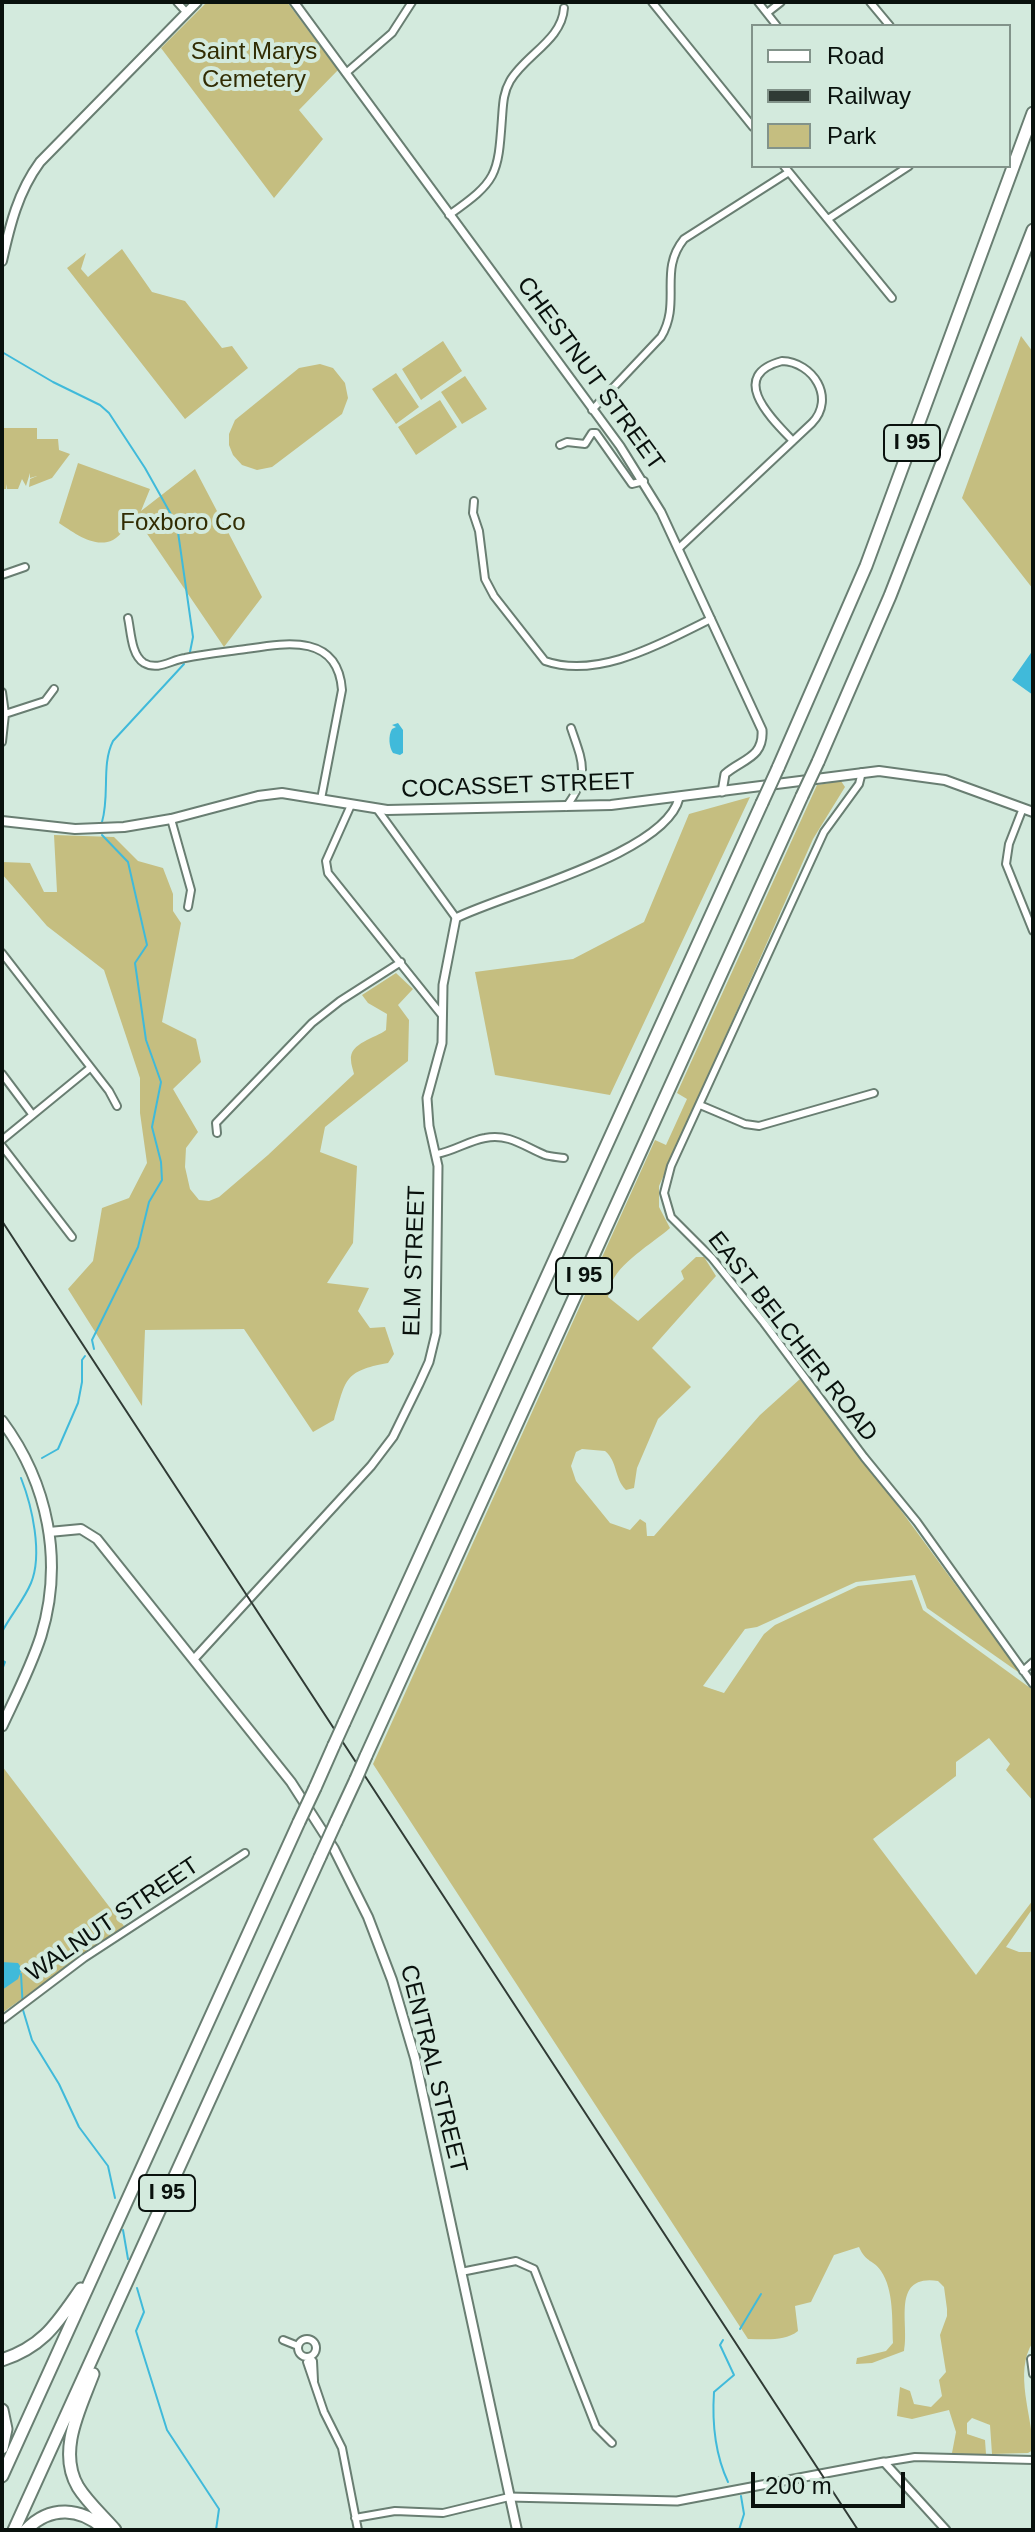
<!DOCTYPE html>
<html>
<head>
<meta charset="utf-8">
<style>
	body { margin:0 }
	#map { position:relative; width:1035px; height:2532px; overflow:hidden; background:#d3eadd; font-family:Helvetica,sans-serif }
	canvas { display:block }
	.frame { position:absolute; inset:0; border:4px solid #09110d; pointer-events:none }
	.legend { position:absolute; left:751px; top:24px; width:260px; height:144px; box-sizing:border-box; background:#d3eadd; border:2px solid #82938a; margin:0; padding:10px 14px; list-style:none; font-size:24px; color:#09110d }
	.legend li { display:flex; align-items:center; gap:16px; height:40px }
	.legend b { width:40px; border:2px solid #82938a }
	.scale { position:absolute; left:751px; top:2472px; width:154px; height:36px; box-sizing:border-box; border:4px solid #09110d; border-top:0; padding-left:10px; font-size:24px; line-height:28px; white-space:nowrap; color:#09110d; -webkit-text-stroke:6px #d3eadd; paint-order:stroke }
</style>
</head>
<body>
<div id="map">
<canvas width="1035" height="2532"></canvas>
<div class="frame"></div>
<ul class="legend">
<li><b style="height:10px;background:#fff"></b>Road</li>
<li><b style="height:10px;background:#303b35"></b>Railway</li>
<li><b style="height:22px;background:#c5be80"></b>Park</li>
</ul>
<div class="scale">200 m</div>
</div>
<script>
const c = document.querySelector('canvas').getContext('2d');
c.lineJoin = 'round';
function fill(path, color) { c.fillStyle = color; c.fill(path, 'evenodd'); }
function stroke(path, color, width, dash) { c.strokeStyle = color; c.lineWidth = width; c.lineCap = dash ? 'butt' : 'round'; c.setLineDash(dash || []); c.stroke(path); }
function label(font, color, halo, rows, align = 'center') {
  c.font = font + ' Helvetica,sans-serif'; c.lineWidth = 8; c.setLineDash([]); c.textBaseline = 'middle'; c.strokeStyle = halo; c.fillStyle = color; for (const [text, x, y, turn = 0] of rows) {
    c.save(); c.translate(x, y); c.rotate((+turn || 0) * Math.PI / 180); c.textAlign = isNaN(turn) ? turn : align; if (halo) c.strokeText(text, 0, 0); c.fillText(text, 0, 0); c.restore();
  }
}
fill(new Path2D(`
	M207 2H287L338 70 299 110 323 139 274 198 161 48Z
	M122 249 152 292 185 301 222 348 232 346 248 368 185 419 67 268 86 253 81 269 88 277Z
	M1021 336 1033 352V589L962 498Z
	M443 341 462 371 421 400 402 369Z
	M320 364 333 368 345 383 348 398 342 414 272 467 257 470 242 465 233 455 229 445V434L235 420 299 368Z
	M396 373 419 407 396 424 372 389Z
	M465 376 487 409 462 424 441 392Z
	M440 400 457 427 416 455 398 427Z
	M2 428H37V439H58L59 450 70 454 52 478 29 487 30 479 37 476 30 478V473L26 486 22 479 18 489H7V484L6 489H2Z
	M78 463 150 489 141 511 195 469 262 597 224 647 135 516C129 522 121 536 113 540 94 549 73 532 59 523Z
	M841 781 845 787 813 839 659 1186V1207L670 1228C653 1243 617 1264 611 1285 609 1289 609 1294 608 1297L638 1321 684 1279 681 1271 696 1257H704L716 1276 652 1348 691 1387 658 1419 637 1468 634 1488 626 1490C614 1478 618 1462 605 1451L582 1449 576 1452 571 1466 576 1481 610 1523 630 1530 640 1519 646 1523 647 1536H654L760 1415 800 1379 897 1505 1021 1674 927 1608 915 1575 856 1582 757 1627 745 1629 703 1686 724 1693 764 1634 775 1625 858 1586 912 1580 923 1610 1033 1690V1801L1006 1770 1010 1764 989 1738 956 1762V1776L873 1839 976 1975 1033 1900V1908L1006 1947 1019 1952H1033V2342C1013 2372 1033 2417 1033 2450L1028 2453 992 2454 990 2425 972 2418 967 2423V2434L985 2440 986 2454 979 2456 952 2453 956 2432 949 2410 912 2419 897 2416 900 2387 910 2391 914 2404 931 2407 942 2396 939 2380 946 2372 940 2335 947 2316V2309L944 2287 938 2281C890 2274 910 2325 904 2351L872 2363 856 2364 857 2358 886 2351 893 2343C892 2321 894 2290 881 2271 874 2260 866 2263 859 2247L834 2255 811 2302 795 2306 798 2331C784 2342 765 2339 748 2339L373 1764 655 1140 666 1145 687 1099 677 1093 817 785Z
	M750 797 610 1095 495 1075 475 972 573 959 644 922 689 814Z
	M54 835 114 837 138 861 163 868 173 894V911L181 923 162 1022 196 1039 201 1062 173 1089 198 1132 186 1148 185 1167 190 1189 199 1200 209 1201 219 1197 268 1155 354 1074C353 1069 351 1065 351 1060 349 1043 376 1038 386 1030L387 1014 368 1003 362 995 396 973 413 989 398 1005 409 1020 408 1061 325 1127 320 1152 357 1166 353 1243 327 1283 369 1288 358 1311 370 1328 385 1327 394 1354 388 1363C343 1371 346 1380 334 1420L313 1432 244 1329 145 1330 142 1406 68 1289 93 1261 102 1208 129 1198 147 1163 140 1113V1078L104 970 47 926 2 874V862L30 863 44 892H57Z
	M2 1766 124 1926 2 2013Z`), '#c5be80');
fill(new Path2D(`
	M1033 650V695L1012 680Z
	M398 723 403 730V753L400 755 393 753C389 747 388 736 392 729L396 727 392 725Z
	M2 1962 18 1963 22 1969 18 1979 2 1990Z`), '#40bada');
stroke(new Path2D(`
	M2 352 53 382 100 405 109 413 145 468 177 525 193 637 190 652
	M102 822C110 795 101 765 113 741L184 664
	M94 1349 92 1340 138 1247 149 1202 162 1180 161 1162 152 1127 161 1082 146 1040 135 963 147 945 128 862 102 835
	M42 1458 58 1449 78 1403 82 1382V1360L85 1356
	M2 1632C10 1616 24 1600 31 1583 43 1554 32 1506 21 1478
	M2 1660 5 1662 2 1670
	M21 1974 23 2010 32 2040 59 2084 79 2127 108 2166 115 2198
	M123 2230 128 2259
	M137 2288 144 2312 136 2331 167 2430 219 2509 216 2530
	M740 2329 761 2294
	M723 2340 720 2345 734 2375 714 2392C712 2422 715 2454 728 2482
	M739 2530 744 2514 741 2496`), '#40bada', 2);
const minor = new Path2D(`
	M177 2 187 13
	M652 2 753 127
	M758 2 777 26
	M870 2 890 26
	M767 13 781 2
	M346 73 392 33 412 2
	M784 166 892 298
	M449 215C497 181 498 176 502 118 503 105 503 93 510 81 525 55 562 40 564 8
	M828 219 909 166
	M592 410 661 337C682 302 658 271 684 239L789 172
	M560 445 567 442 585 444 592 433H596L632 484 644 481
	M474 501 473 513 479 531 485 579 494 596 545 661C599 680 663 642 711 619
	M678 549 812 423C836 398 813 362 782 361 726 376 773 420 793 441
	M2 575 25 567
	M128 618C131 631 131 655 144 663 158 671 171 660 185 658 205 654 225 652 246 649 285 643 338 633 342 690L321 799
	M2 692 5 714 2 742
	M5 714 45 701 54 689
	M862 772 859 784 824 832 671 1166 664 1193 671 1217 712 1258 764 1323 864 1457 917 1522 1033 1684
	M351 805 326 861 328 873 441 1014
	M566 807C590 775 583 763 571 728
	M1023 808 1009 844 1006 864 1033 931
	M377 809 456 918
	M171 819 191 890 188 907
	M2 953 109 1091 117 1106
	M2 1074 32 1114
	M700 1105 745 1124 759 1126 874 1093
	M217 1133 216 1123 312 1023 340 1001 401 962
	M2 1140 90 1068
	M2 1146 72 1237
	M437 1154C454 1151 468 1141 485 1138 509 1133 525 1147 545 1155 551 1157 558 1157 564 1158
	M1023 1671 1033 1662
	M2 2020 84 1958 245 1853
	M461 2272 516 2261 534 2269 596 2427 612 2443
	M298 2348a9 9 0 1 1 18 0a9 9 0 1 1-18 0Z
	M283 2340 298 2346
	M309 2357 313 2361 314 2381
	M310 2359 307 2362 324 2412 342 2448 358 2530
	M1031 2359 1033 2374
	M884 2462 915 2457 1033 2460
	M355 2518 395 2511 443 2513 509 2497`);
const tertiary = new Path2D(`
	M294 2 620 446 661 512 762 730C764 758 742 759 725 774L722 792
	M194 1659 371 1466 393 1437 419 1384 429 1362 436 1333 438 1166 429 1126 427 1098 442 1043 443 985 456 918C506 893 666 854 679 798
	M509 2497 677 2501 884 2462 946 2530`);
const secondary = new Path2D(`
	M2 261C10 225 18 192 40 162L197 2
	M2 821 75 829 124 827 171 819 258 796 282 793 387 810 611 805 879 771 945 780 1033 812
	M49 1532 81 1529 97 1539 291 1782 334 1849 368 1917 392 1980 415 2058 517 2530`);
const primary = new Path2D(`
	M2 1421C48 1483 64 1561 41 1636 31 1667 16 1696 2 1726`);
const motorway = new Path2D(`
	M818 762 890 596 1033 230
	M778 768 866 566 1033 113
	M344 1723 762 803
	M366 1756 802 796
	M315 1788 334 1745
	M336 1822 356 1779
	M2 2360C44 2346 57 2323 81 2289
	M93 2374C80 2409 57 2451 78 2487 88 2503 103 2516 115 2530
	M2 2410 6 2429 2 2448
	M2 2476 299 1822
	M14 2530 320 1857
	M26 2530C50 2505 81 2507 105 2530`);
stroke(minor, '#697e72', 10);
stroke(tertiary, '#697e72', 11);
stroke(secondary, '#697e72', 12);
stroke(primary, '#697e72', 13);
stroke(motorway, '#697e72', 15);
stroke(minor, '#fff', 6);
stroke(tertiary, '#fff', 7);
stroke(secondary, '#fff', 8);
stroke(primary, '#fff', 9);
stroke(motorway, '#fff', 11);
stroke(new Path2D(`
	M2 1221 858 2530`), '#303b35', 2);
const motorwayBridge = new Path2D(`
	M802 796 818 762
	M762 803 778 768
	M334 1745 344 1723
	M356 1779 366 1756
	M299 1822 315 1788
	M320 1857 336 1822`);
stroke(motorwayBridge, '#697e72', 15, []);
stroke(motorwayBridge, '#fff', 11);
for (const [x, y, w] of [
	[912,443,56],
	[584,1276,56],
	[167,2193,56]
]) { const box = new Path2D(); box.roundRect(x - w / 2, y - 18, w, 36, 6); c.fillStyle = '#d3eadd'; c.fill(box); stroke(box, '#09110d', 2); }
label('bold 22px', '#09110d', null, [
	["I 95",912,443],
	["I 95",584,1276],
	["I 95",167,2193]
]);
label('24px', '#312c03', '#d3eadd', [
	["Saint Marys",254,52],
	["Cemetery",254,80],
	["Foxboro Co",183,523]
]);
label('24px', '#09110d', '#d3eadd', [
	["CHESTNUT STREET",590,374,54],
	["COCASSET STREET",518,786,-2],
	["ELM STREET",415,1261,-88],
	["EAST BELCHER ROAD",792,1337,52],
	["WALNUT STREET",113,1920,-34],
	["CENTRAL STREET",433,2069,76]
]);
</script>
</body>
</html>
